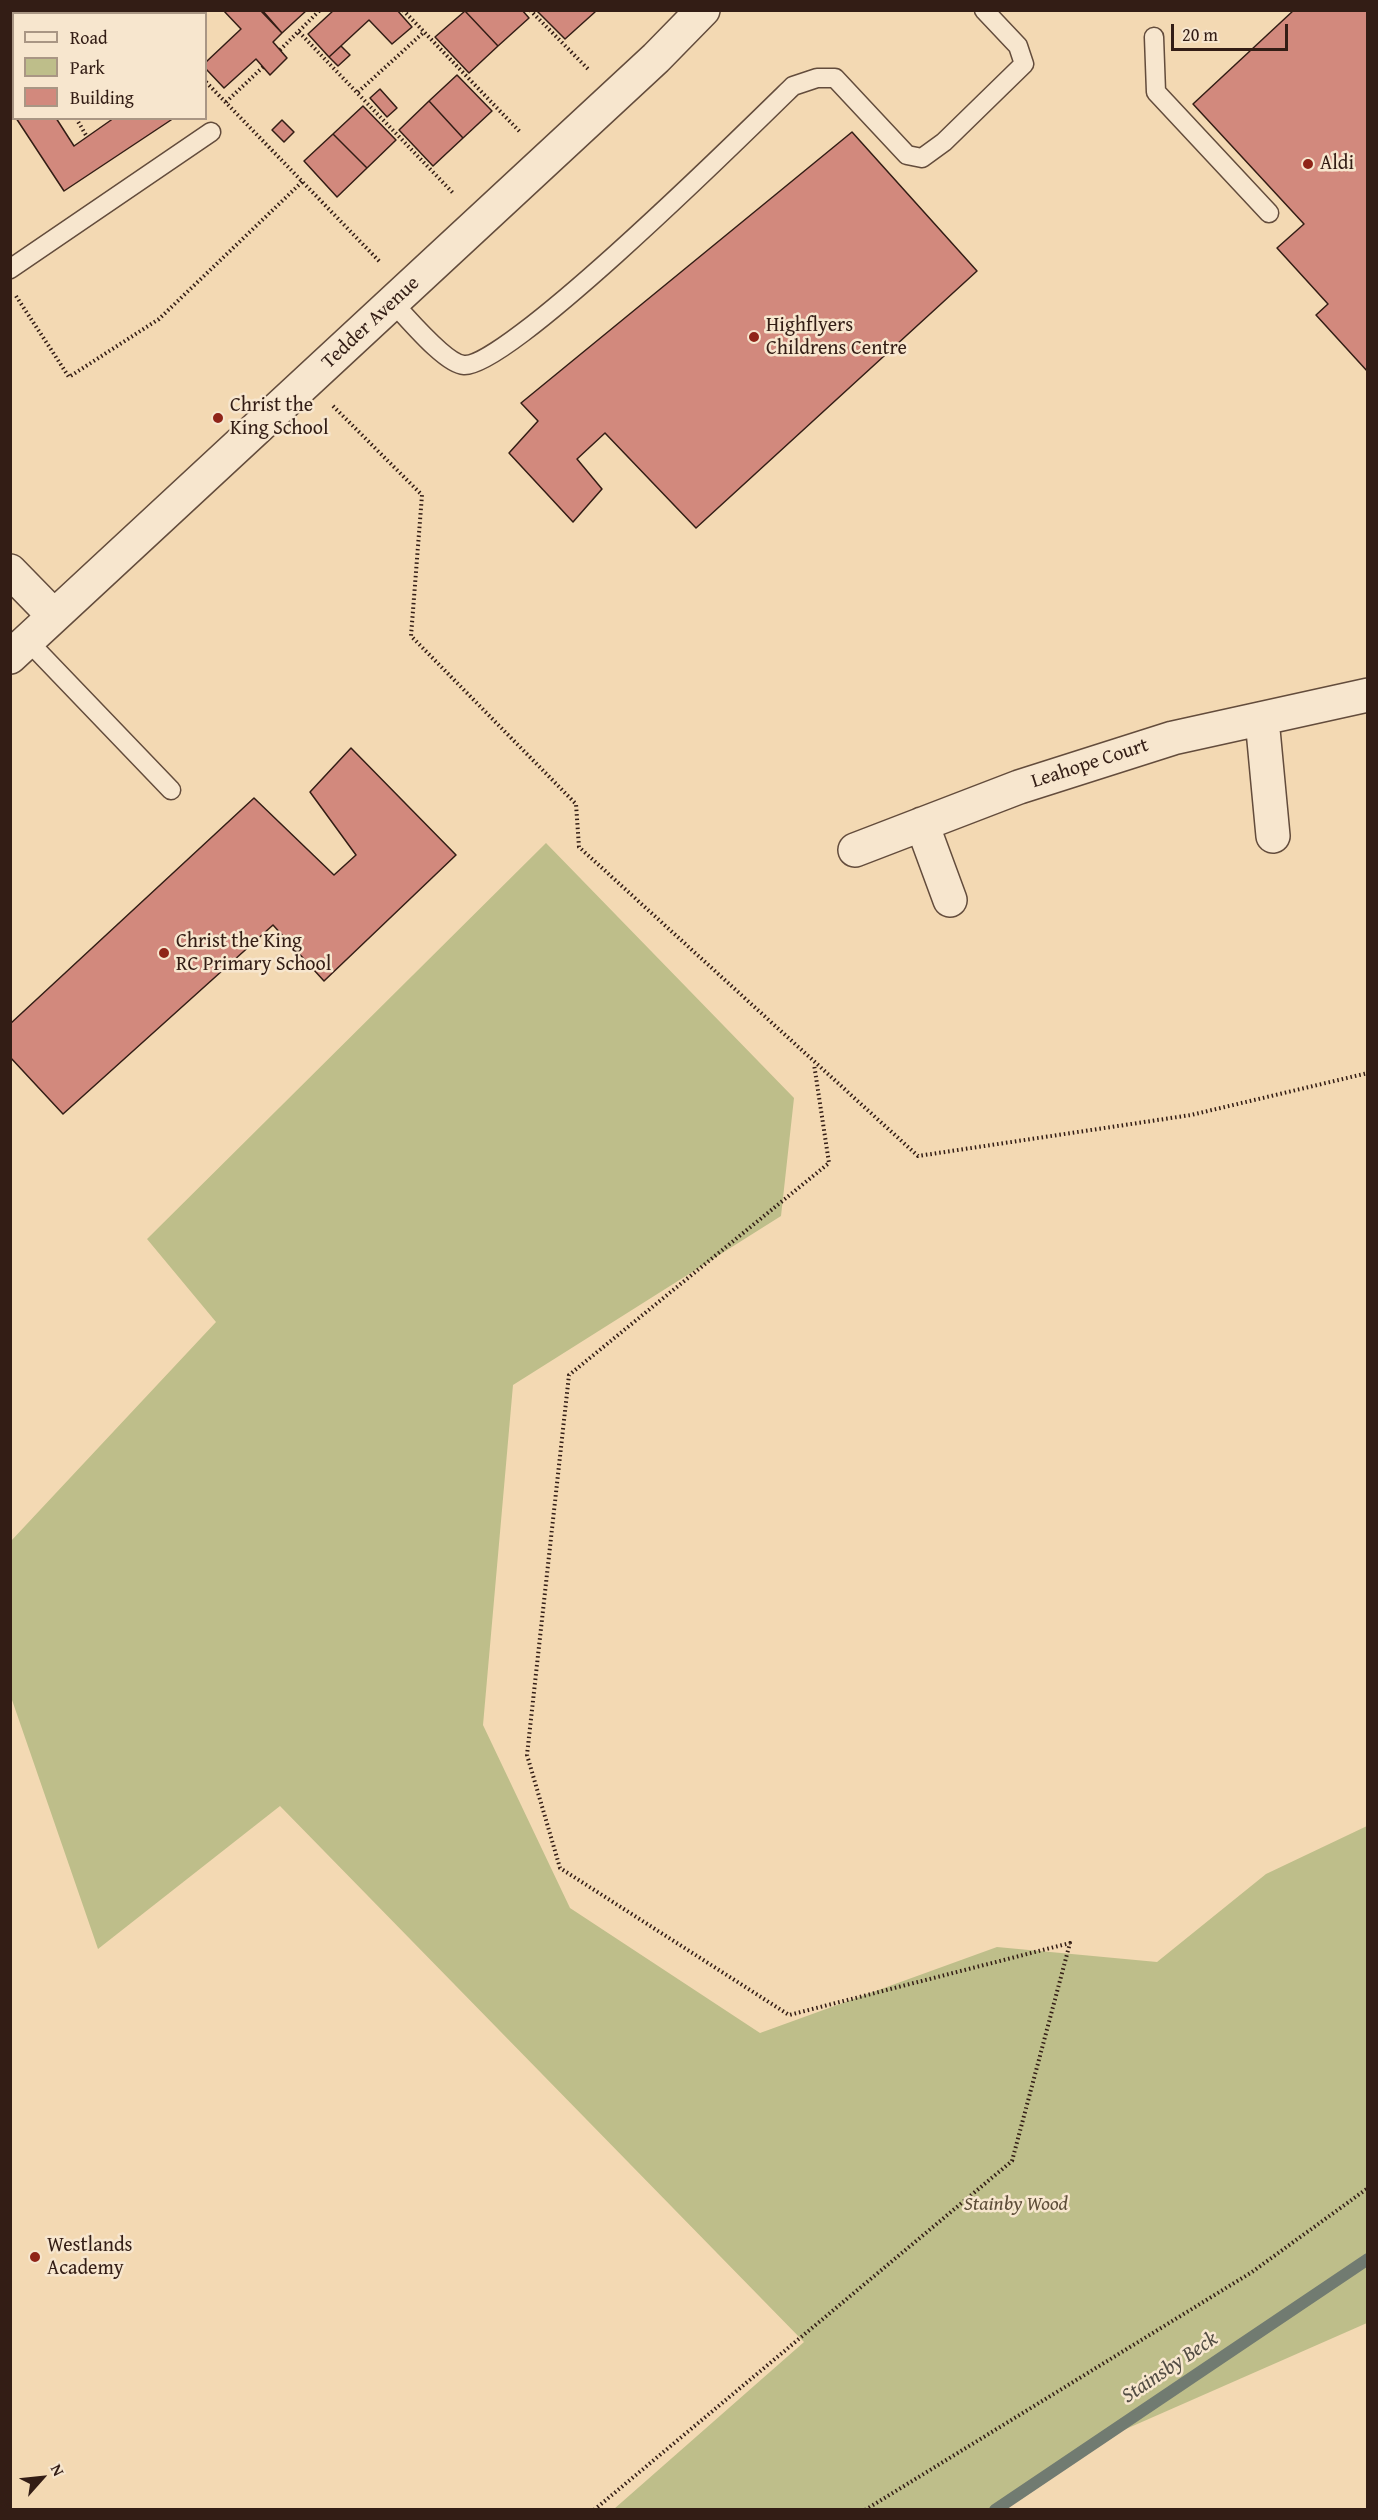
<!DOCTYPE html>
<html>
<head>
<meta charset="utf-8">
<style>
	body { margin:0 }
	#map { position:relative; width:1378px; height:2520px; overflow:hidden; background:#f3d9b3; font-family:"Gentium Book Plus",serif }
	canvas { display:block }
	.frame { position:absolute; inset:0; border:12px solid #331d15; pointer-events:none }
	.legend { position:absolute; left:12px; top:12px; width:195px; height:108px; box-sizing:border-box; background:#f7e6ce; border:2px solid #a99684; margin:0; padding:8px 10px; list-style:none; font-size:18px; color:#331d15 }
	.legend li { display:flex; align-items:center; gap:12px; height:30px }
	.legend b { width:30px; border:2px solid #a99684 }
	.north { position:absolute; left:12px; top:2448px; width:60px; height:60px; -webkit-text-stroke:4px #f7e6ce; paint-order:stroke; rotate:63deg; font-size:16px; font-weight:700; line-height:24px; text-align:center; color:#331d15 }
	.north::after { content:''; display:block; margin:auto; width:21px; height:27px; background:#331d15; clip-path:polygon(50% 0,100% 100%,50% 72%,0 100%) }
	.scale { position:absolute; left:1171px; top:24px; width:117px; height:27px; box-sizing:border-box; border:3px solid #331d15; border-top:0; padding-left:8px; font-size:18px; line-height:21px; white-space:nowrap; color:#331d15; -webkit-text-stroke:4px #f7e6ce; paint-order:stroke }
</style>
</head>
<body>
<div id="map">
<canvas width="1378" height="2520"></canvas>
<div class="frame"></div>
<ul class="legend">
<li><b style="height:8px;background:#f7e6ce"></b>Road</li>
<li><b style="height:16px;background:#bebe8a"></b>Park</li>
<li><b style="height:16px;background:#d2897d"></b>Building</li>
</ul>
<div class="north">N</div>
<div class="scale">20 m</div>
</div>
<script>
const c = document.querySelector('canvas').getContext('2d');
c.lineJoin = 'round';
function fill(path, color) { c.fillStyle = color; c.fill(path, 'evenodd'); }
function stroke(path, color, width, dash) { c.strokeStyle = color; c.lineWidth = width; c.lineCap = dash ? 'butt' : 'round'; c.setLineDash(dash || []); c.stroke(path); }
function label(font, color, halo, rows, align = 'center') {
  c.font = font + ' "Gentium Book Plus",serif'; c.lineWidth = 5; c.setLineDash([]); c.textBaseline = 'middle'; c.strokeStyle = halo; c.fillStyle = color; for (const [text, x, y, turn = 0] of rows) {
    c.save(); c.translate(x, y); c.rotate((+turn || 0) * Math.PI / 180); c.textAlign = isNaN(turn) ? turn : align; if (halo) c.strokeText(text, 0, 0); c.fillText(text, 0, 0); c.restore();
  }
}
fill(new Path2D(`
	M546 843 794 1098 781 1216 513 1385 483 1725 570 1908 760 2033 997 1947 1157 1962 1266 1874 1367 1826V2323L1110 2436 998 2509H614L804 2342 280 1806 98 1949 11 1697V1541L216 1322 147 1239Z`), '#bebe8a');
stroke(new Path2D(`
	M995 2510 1368 2259`), '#717b71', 12);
const building = new Path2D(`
	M223 10H260L282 33 273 42 287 58 270 75 256 59 224 88 206 69V62L241 29Z
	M262 10H307L282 33Z
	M334 10H397L412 27 392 44 369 20 329 57 308 34Z
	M522 10 529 18 498 46 465 11Z
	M536 10H594L595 12 565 39Z
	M1294 10H1368V372L1316 315 1328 304 1277 248 1304 224 1193 104Z
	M465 11 498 46 469 73 435 37Z
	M341 46 350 55 338 66 329 57Z
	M10 48 14 53V115L10 110Z
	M457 75 492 111 463 138 429 101Z
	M380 89 397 108 387 117 370 98Z
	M429 101 463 138 433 166 399 130Z
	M363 106 396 140 367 168 333 134Z
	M16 118H56L74 146 114 118H174L64 191Z
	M282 120 294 132 284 142 272 130Z
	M852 132 977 271 696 528 605 433 577 459 602 489 573 522 509 453 538 421 521 403Z
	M333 134 367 168 337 197 304 161Z
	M351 748 456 855 324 981 273 925 63 1114 10 1057V1024L254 798 334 875 356 855 310 792Z`);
fill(building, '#d2897d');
stroke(building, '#331d15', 1.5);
const service = new Path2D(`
	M1154 37 1156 92 1269 213
	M10 269 211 132
	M393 303C407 317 445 364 464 365 507 369 750 128 793 86L817 78H835L907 155 922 158 944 142 1024 64 1018 46 984 10
	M28 641 171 790`);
const minor = new Path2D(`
	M10 571 54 616
	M10 657 656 58 703 10
	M1262 719 1273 836
	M922 824 950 900
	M855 850 1019 787 1173 738 1368 695`);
stroke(service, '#634c3c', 21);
stroke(minor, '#634c3c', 36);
stroke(new Path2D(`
	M135 10 137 14
	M403 10 521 133
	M530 10 589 70
	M11 14 14 18
	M19 14 74 11 83 14
	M299 32 454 194
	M280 50 320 10
	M206 82 380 262
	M358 92 424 32
	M226 102 263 67
	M76 118 87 137
	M16 296 69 377 159 319 303 181
	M333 406 422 495 411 636 576 804 579 847 918 1156 1191 1115 1368 1073
	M594 2510 1012 2161 1070 1943 789 2015 560 1868 527 1755 569 1375 829 1163 814 1064
	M865 2510 1252 2272 1368 2188`), '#331d15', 4, [1.5, 3]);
stroke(service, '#f7e6ce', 18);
stroke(minor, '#f7e6ce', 33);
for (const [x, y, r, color] of [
	[1308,164,6,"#8f2418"],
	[754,337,6,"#8f2418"],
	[218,418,6,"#8f2418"],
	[164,953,6,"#8f2418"],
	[35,2257,6,"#8f2418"]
]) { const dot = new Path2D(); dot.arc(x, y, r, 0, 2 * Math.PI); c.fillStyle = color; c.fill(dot); stroke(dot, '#f7e6ce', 2); }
label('20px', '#331d15', '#f7e6ce', [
	["Aldi",1320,164],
	["Highflyers",766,326],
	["Childrens Centre",766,349],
	["Christ the",230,406],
	["King School",230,429],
	["Christ the King",176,942],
	["RC Primary School",176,965],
	["Westlands",47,2246],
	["Academy",47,2269]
], 'left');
label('20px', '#331d15', '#f7e6ce', [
	["Tedder Avenue",371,323,-43],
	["Leahope Court",1090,764,-18]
]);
label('italic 20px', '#5d4d38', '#f7e6ce', [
	["Stainby Wood",1016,2205]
]);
label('italic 21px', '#524c43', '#f7e6ce', [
	["Stainsby Beck",1170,2368,-34]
]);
</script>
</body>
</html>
